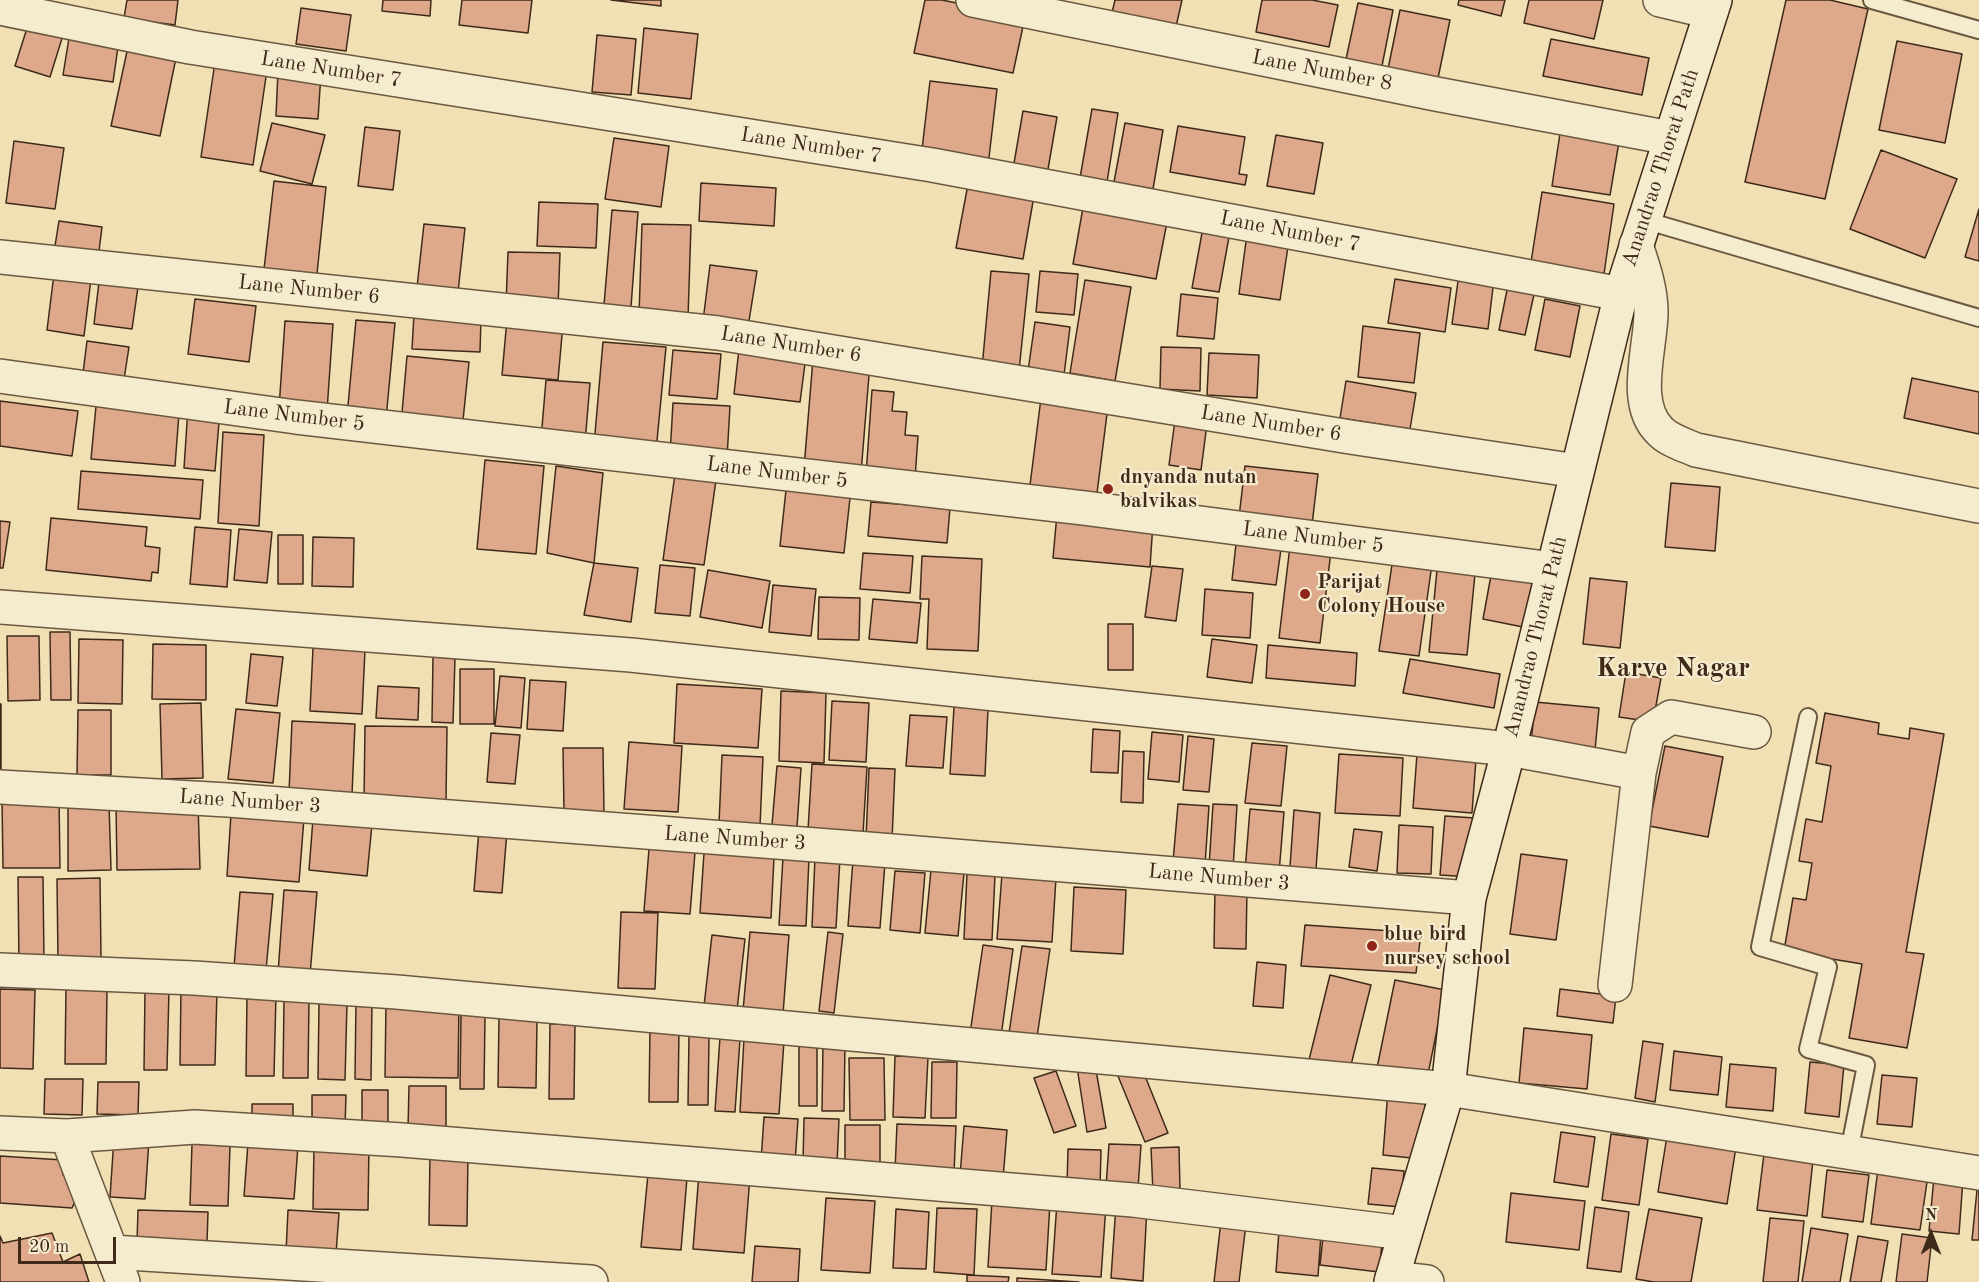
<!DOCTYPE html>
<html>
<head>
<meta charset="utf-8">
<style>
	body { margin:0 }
	#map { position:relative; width:1979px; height:1282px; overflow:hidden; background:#f0e0b4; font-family:"Old Standard TT",serif }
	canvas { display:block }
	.north { position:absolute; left:1901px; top:1204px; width:60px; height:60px; -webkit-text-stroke:4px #f5ebce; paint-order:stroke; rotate:0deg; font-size:16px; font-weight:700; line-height:24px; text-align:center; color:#3f2a19 }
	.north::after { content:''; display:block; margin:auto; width:21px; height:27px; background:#3f2a19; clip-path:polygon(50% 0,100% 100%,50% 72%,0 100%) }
	.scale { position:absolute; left:18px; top:1237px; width:98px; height:27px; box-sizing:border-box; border:3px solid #3f2a19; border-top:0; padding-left:8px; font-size:18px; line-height:21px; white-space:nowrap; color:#3f2a19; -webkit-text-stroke:4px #f5ebce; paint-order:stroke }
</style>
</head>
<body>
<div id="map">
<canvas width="1979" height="1282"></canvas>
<div class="north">N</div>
<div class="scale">20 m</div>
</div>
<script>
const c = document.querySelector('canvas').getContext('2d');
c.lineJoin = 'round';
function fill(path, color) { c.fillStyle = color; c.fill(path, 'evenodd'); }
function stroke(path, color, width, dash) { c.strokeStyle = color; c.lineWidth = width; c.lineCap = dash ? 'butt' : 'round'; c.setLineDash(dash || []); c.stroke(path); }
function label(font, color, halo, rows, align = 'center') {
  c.font = font + ' "Old Standard TT",serif'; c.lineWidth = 4.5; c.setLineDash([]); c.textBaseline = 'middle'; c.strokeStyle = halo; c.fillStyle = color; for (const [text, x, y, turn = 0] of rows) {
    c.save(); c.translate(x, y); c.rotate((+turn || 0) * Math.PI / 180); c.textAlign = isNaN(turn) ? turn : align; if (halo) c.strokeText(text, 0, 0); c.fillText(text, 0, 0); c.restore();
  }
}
const building = new Path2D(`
	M127 0H178L175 25 124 18Z
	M383 0H431L430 16 382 11Z
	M462 0H532L528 33 459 25Z
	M611 0H661V6Z
	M925 0H942L1025 17 1013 73 914 53Z
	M1115 0H1182L1175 31 1111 17Z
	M1262 0H1312L1338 5 1329 47 1256 32Z
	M1459 0H1505L1501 16 1458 5Z
	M1529 0H1603L1594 39 1524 23Z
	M1786 0H1830L1868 9 1825 199 1745 182Z
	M1358 3 1393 10 1381 71 1345 64Z
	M301 8 351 15 346 51 296 44Z
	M1400 10 1450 20 1437 83 1387 74Z
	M28 25 63 35 50 77 15 66Z
	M644 28 698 34 691 99 638 93Z
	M70 32 119 40 113 82 63 75Z
	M597 35 636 39 631 95 592 92Z
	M1551 39 1649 58 1642 95 1543 76Z
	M1897 41 1962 54 1945 143 1879 130Z
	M129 42 177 53 160 136 111 126Z
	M215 62 267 70 253 165 201 157Z
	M278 71 321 73 318 119 276 116Z
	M930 81 997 89 988 166 921 158Z
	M1092 109 1118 113 1107 182 1080 178Z
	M1023 111 1057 117 1047 175 1013 169Z
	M272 123 325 135 312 184 260 171Z
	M1125 123 1163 130 1153 189 1114 182Z
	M1178 126 1245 137 1239 174 1247 175 1245 185 1170 172Z
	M365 127 400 131 393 190 358 186Z
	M1561 127 1620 136 1610 195 1552 186Z
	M1276 135 1323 143 1314 194 1267 186Z
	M614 138 669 146 661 207 605 199Z
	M14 141 64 148 55 209 6 203Z
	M1881 150 1957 179 1925 258 1850 229Z
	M969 179 1035 190 1023 259 956 248Z
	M274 181 326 187 316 283 263 278Z
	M701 183 776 188 774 226 699 221Z
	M1542 192 1614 204 1604 274 1531 262Z
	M539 202 598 204 596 248 537 246Z
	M1084 202 1168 217 1156 279 1073 264Z
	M1979 209V261L1965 257Z
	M612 210 638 212 631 307 604 305Z
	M59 221 102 227 98 259 54 252Z
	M1204 222 1231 226 1219 292 1192 288Z
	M424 224 465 228 457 301 416 296Z
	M642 224 691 225 688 318 639 316Z
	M1247 234 1289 240 1280 300 1239 294Z
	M508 252 560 253 558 307 506 305Z
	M710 265 757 271 748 327 703 321Z
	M991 271 1029 274 1019 371 982 368Z
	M1040 271 1078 274 1074 315 1036 312Z
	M54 274 91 279 84 336 47 330Z
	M1459 274 1494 279 1488 329 1452 324Z
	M1395 279 1451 288 1445 332 1388 323Z
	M1085 280 1131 287 1115 381 1070 373Z
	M99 282 138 287 132 329 94 324Z
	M1508 285 1535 290 1525 335 1499 330Z
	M1181 294 1218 298 1214 339 1177 336Z
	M195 299 256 306 249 362 188 354Z
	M1545 299 1580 306 1570 357 1535 350Z
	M414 314 481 318 480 352 412 349Z
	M507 319 563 324 558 380 502 375Z
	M356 320 395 323 386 419 347 416Z
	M285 321 333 324 327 411 279 408Z
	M1035 322 1070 327 1064 375 1028 371Z
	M1363 326 1420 333 1414 383 1358 377Z
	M87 341 129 347 123 386 82 381Z
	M603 342 666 347 656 451 594 445Z
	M1161 347 1201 348 1200 391 1160 389Z
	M739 349 806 356 800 402 734 394Z
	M673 350 721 354 717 399 669 395Z
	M1209 353 1259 355 1257 398 1207 395Z
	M407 356 469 362 462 430 401 424Z
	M813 359 870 363 861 473 804 468Z
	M1912 378 1979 392V434L1904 418Z
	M546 380 590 383 585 443 541 439Z
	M1346 381 1416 393 1410 429 1340 418Z
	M872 390 894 392 892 411 907 412 905 435 918 436 915 479 866 475Z
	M1041 398 1108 406 1096 501 1029 493Z
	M0 401 78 411 72 456 0 446Z
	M673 403 730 406 727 458 670 455Z
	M96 406 179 413 175 466 91 459Z
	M188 408 220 410 215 471 184 468Z
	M1175 420 1207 424 1201 470 1169 465Z
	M223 432 264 435 259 526 218 523Z
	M485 460 544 466 536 554 477 549Z
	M556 466 603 473 594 563 547 553Z
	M1245 466 1318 474 1312 525 1239 517Z
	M676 467 717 473 704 565 663 560Z
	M81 471 203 480 200 519 78 509Z
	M1671 483 1720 487 1715 551 1665 547Z
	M786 490 850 498 844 553 780 546Z
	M871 502 950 508 947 543 868 536Z
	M1057 514 1153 523 1150 567 1053 558Z
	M51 518 147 527 145 546 160 548 158 573 152 572 151 581 46 570Z
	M0 521 10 522 3 568H0Z
	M195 527 231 530 227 587 190 584Z
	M239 529 272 532 267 583 234 580Z
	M278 535H303V584H278Z
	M313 537 354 538 353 587 312 586Z
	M1236 544 1281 549 1276 585 1232 580Z
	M1290 546 1331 551 1320 643 1279 638Z
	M863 553 913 556 910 593 860 589Z
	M922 556 982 559 978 651 927 649 929 599H920Z
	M1393 558 1432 564 1419 656 1379 651Z
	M594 563 638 568 631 622 584 615Z
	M660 565 695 568 690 616 655 613Z
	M1152 566 1183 569 1176 621 1145 617Z
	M708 570 770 581 762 628 700 617Z
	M1437 570 1475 574 1467 655 1429 652Z
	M1492 570 1537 578 1528 628 1483 619Z
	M1590 578 1627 582 1620 648 1583 644Z
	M773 585 816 589 811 636 769 632Z
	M1205 589 1253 593 1250 638 1202 635Z
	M819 597 860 598 859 640 818 639Z
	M873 599 921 603 917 643 869 639Z
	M1108 624H1133V670H1108Z
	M50 632H70L71 700H51Z
	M7 636H39L40 700 8 701Z
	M79 639 123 640 122 704 78 703Z
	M1212 639 1257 645 1252 683 1207 677Z
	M153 644 206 645V700L152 699Z
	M1268 645 1357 653 1355 686 1266 678Z
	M313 648 365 650 362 714 310 711Z
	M251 654 283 657 277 706 246 703Z
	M433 657 455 658 453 723 432 722Z
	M1410 659 1500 674 1494 708 1403 693Z
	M460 669H494V724H460Z
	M1626 672 1661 678 1653 722 1619 717Z
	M500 676 525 678 521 728 495 726Z
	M530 680 566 682 563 731 527 729Z
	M677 684 762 689 758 748 674 743Z
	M378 686 419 688 418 720 376 718Z
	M781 691 826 693 824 763 779 761Z
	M832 701 869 703 866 762 829 760Z
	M1535 702 1599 708 1595 750 1531 744Z
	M201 703 203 778 162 779 160 704Z
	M0 704H1V775H0Z
	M954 707 988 709 985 776 950 774Z
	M236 709 280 713 273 783 228 779Z
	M78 710H111V775H77Z
	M1825 713 1879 723 1878 734 1909 739 1910 728 1944 734 1906 952 1924 954 1907 1048 1849 1038 1862 964 1784 951 1793 898 1806 900 1812 863 1799 861 1806 819 1822 822 1831 766 1816 763Z
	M910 715 947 717 943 768 906 766Z
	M292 721 355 724 352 795 289 793Z
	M365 726 447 727 446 801H364Z
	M1093 729 1120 731 1118 773 1091 772Z
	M1152 732 1183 735 1179 782 1148 779Z
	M491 733 520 735 515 784 487 782Z
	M1188 736 1214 739 1209 792 1183 790Z
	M629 742 682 746 678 812 624 809Z
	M1252 743 1287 746 1281 806 1245 803Z
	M1665 746 1723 757 1708 837 1649 826Z
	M563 748H603L604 813H564Z
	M1123 751 1144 752 1143 803 1121 802Z
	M1339 754 1403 758 1400 816 1335 813Z
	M1417 754 1476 759 1472 813 1413 808Z
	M722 755 763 757 760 826 719 824Z
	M812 764 867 767 863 834 808 830Z
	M777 766 801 768 797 827 772 825Z
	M869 768 895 769 892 841 866 839Z
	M59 797 60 868H3L2 798Z
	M109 803 111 870 68 871V804Z
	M198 803 200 869 117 870 116 804Z
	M1178 804 1209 806 1205 865 1173 862Z
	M1213 804 1237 805 1233 869 1209 867Z
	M1250 809 1284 812 1279 873 1245 871Z
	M1294 810 1320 813 1316 869 1290 867Z
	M231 814 304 818 299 882 227 876Z
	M1445 816 1475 818 1470 877 1440 875Z
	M313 819 372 824 367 876 309 870Z
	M1399 825 1433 827 1431 874 1397 873Z
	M479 829 507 831 502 893 474 891Z
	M1354 829 1382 832 1377 871 1349 867Z
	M649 849 695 852 690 914 644 911Z
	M704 853 774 858 771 918 700 913Z
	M1521 854 1567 860 1556 940 1510 934Z
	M783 857 809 858 806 926 779 925Z
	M815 857 840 858 836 928 812 927Z
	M853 860 885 863 880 928 848 926Z
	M931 870 964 873 958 936 925 933Z
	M895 871 925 873 920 933 890 930Z
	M967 873 995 875 992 940 964 939Z
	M1002 874 1056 878 1052 942 997 939Z
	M18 877H43L44 963H19Z
	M100 878 101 959 58 960 57 879Z
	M1074 887 1126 890 1123 954 1071 951Z
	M1215 887 1247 888 1246 949 1214 948Z
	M284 890 317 892 310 975 278 973Z
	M240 892 273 894 266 970 234 967Z
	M621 912 658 913 655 989 618 988Z
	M1305 925 1421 933 1416 973 1301 966Z
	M750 932 789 935 783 1014 743 1011Z
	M828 932 843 934 834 1013 819 1011Z
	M712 935 745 939 737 1010 704 1006Z
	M983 945 1013 949 1000 1044 969 1040Z
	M1022 946 1050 949 1036 1044 1008 1040Z
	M1257 962 1286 965 1283 1008 1253 1006Z
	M1330 975 1371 985 1348 1077 1307 1068Z
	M1395 980 1445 990 1427 1079 1377 1068Z
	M66 988 107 989 106 1064H65Z
	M0 989 35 990 33 1069 0 1068Z
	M181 989 217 990 215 1065H180Z
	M1560 989 1616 996 1613 1023 1557 1016Z
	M145 990H169L167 1070H144Z
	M247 994H276L274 1076H246Z
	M284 1000H309L308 1078H283Z
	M356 1002H372L371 1080 355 1079Z
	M386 1002 459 1003 458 1078 385 1077Z
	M319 1003H347L345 1080 318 1079Z
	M461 1015 485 1016 484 1089H460Z
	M499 1018 537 1019 536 1088 498 1087Z
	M550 1024H575L574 1099H549Z
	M650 1028 679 1029 678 1102H649Z
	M1524 1028 1592 1035 1587 1089 1519 1083Z
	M689 1035 709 1036 708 1105H688Z
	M720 1037 740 1039 735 1112 715 1111Z
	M744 1038 784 1041 779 1114 740 1112Z
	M1643 1041 1663 1044 1655 1102 1635 1098Z
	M799 1043H817V1106H799Z
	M823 1044H845L844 1111H822Z
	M1674 1051 1722 1057 1718 1095 1670 1090Z
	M895 1056 928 1057 925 1118 893 1117Z
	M849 1058H884L885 1120H850Z
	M932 1062H957L956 1118H931Z
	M1810 1062 1844 1065 1839 1117 1805 1113Z
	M1095 1064 1106 1128 1087 1132 1077 1067Z
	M1730 1064 1776 1068 1773 1111 1726 1107Z
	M1141 1066 1168 1133 1145 1142 1118 1076Z
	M1056 1071 1076 1126 1054 1133 1034 1078Z
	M1882 1075 1917 1078 1912 1127 1877 1124Z
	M45 1079H83L82 1115 44 1114Z
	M98 1082H139L138 1115 97 1114Z
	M409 1086H446V1130L408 1129Z
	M362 1090H388V1126L362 1125Z
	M1388 1090 1426 1093 1421 1159 1383 1155Z
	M312 1095H346L345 1127 312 1126Z
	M252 1104H293V1122L252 1121Z
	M764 1117 798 1119 795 1163 761 1161Z
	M804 1118 839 1119 837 1164 803 1163Z
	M897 1124 956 1126 954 1173 895 1171Z
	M845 1125H880V1167H845Z
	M964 1126 1007 1130 1003 1179 960 1176Z
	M1561 1132 1595 1137 1588 1187 1554 1182Z
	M1611 1134 1648 1139 1639 1205 1602 1200Z
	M1667 1136 1736 1147 1727 1204 1658 1192Z
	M114 1138 149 1140 145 1199 110 1197Z
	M248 1143 298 1146 294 1199 244 1196Z
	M192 1144 230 1146 228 1206 190 1205Z
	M314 1144 369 1145 368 1210 313 1209Z
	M1109 1144 1141 1145 1138 1188 1106 1187Z
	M1179 1147 1180 1191 1153 1192 1151 1148Z
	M1068 1149 1101 1150 1100 1187H1067Z
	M430 1153H468L467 1226 429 1225Z
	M1764 1154 1813 1160 1807 1216 1757 1210Z
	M0 1156 63 1160V1175L73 1176 79 1193 72 1208 0 1203Z
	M1372 1168 1404 1171 1401 1207 1368 1204Z
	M1878 1169 1928 1175 1920 1230 1871 1224Z
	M1827 1170 1869 1175 1863 1222 1822 1217Z
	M699 1173 750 1176 744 1253 693 1249Z
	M648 1174 687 1178 681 1250 641 1247Z
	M1934 1177 1963 1179 1959 1234 1929 1231Z
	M1977 1190H1979V1240H1972Z
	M1511 1193 1585 1201 1579 1250 1506 1242Z
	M826 1198 875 1201 870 1273 821 1270Z
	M992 1200 1050 1203 1046 1270 988 1267Z
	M1057 1202 1106 1205 1101 1277 1052 1274Z
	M1116 1205 1147 1207 1143 1281 1111 1278Z
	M1595 1207 1629 1212 1621 1272 1587 1268Z
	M937 1208 977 1209 974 1275 934 1272Z
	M896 1209 929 1212 926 1269 893 1268Z
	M1649 1209 1702 1218 1691 1282H1654L1636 1279Z
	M138 1210 208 1212 207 1243 137 1242Z
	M288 1210 339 1213 336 1254 286 1252Z
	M1770 1218 1804 1221 1798 1282H1763Z
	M1221 1221 1246 1224 1239 1282H1214Z
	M1811 1228 1848 1234 1840 1282H1802Z
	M1279 1230 1321 1234 1318 1276 1276 1272Z
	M52 1233 63 1262 80 1254 89 1282H0V1236L3 1243Z
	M1902 1234 1932 1238 1927 1282H1896Z
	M1858 1236 1888 1241 1881 1282H1850Z
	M1323 1237 1382 1243 1379 1272 1320 1265Z
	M755 1246 800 1249 798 1282H752Z
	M967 1275 1009 1277 1008 1282H967Z
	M1017 1278 1079 1282H1017Z`);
fill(building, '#dea98a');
stroke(building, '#3f2a19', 1.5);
const lane = new Path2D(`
	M1872 0 1979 30
	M1644 220 1979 318
	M1808 717 1760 947 1828 967 1808 1049 1866 1065 1849 1152`);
const street = new Path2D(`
	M973 0 1436 94 1670 138
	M1660 0 1711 12
	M0 8 190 47 932 165 1621 294
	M1636 245C1643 266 1651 289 1651 312 1651 348 1631 403 1660 431 1668 440 1685 445 1696 450L1979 506
	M0 257 718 333 1350 437 1577 471
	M0 376 296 417 1084 508 1553 569
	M0 607 631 655 1509 749 1639 773 1648 732 1671 717 1754 732
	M0 787 228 800 868 849 1469 898
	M0 970 194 978 397 992 1448 1089 1979 1173
	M1615 985 1639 773
	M0 1133 67 1136 195 1127 402 1140 1133 1200 1405 1233
	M67 1136 123 1282
	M112 1252 591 1282
	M1392 1278 1427 1282`);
const secondary = new Path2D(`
	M1391 1282 1448 1089 1469 898 1509 749 1621 294 1715 0`);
stroke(lane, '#6b5840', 20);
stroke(street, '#6b5840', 36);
stroke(secondary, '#3f2a19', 36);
stroke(lane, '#f5ebce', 16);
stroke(street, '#f5ebce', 33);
stroke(secondary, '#f5ebce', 33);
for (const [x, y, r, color] of [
	[1108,489,6,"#8f2418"],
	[1305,594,6,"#8f2418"],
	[1372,946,6,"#8f2418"]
]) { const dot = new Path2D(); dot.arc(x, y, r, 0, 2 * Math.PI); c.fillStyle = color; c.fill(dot); stroke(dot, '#f5ebce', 2); }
label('21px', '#3f2a19', '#f5ebce', [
	["Lane Number 7",331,70,9],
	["Lane Number 8",1322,71,11],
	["Lane Number 7",811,146,9],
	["Anandrao Thorat Path",1661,168,-72],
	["Lane Number 7",1290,232,11],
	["Lane Number 6",309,290,6],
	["Lane Number 6",791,345,9],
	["Lane Number 5",294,416,7],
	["Lane Number 6",1271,424,9],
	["Lane Number 5",777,473,7],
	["Lane Number 5",1313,538,7],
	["Anandrao Thorat Path",1536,637,-76],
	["Lane Number 3",250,802,4],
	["Lane Number 3",735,839,4],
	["Lane Number 3",1219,878,5]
]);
label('bold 21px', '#3f2a19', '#f5ebce', [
	["dnyanda nutan",1120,477],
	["balvikas",1120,501],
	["Parijat",1317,582],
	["Colony House",1317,606],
	["blue bird",1384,934],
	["nursey school",1384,958]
], 'left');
label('bold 27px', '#3f2a19', '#f5ebce', [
	["Karve Nagar",1673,669]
]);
</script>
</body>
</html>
